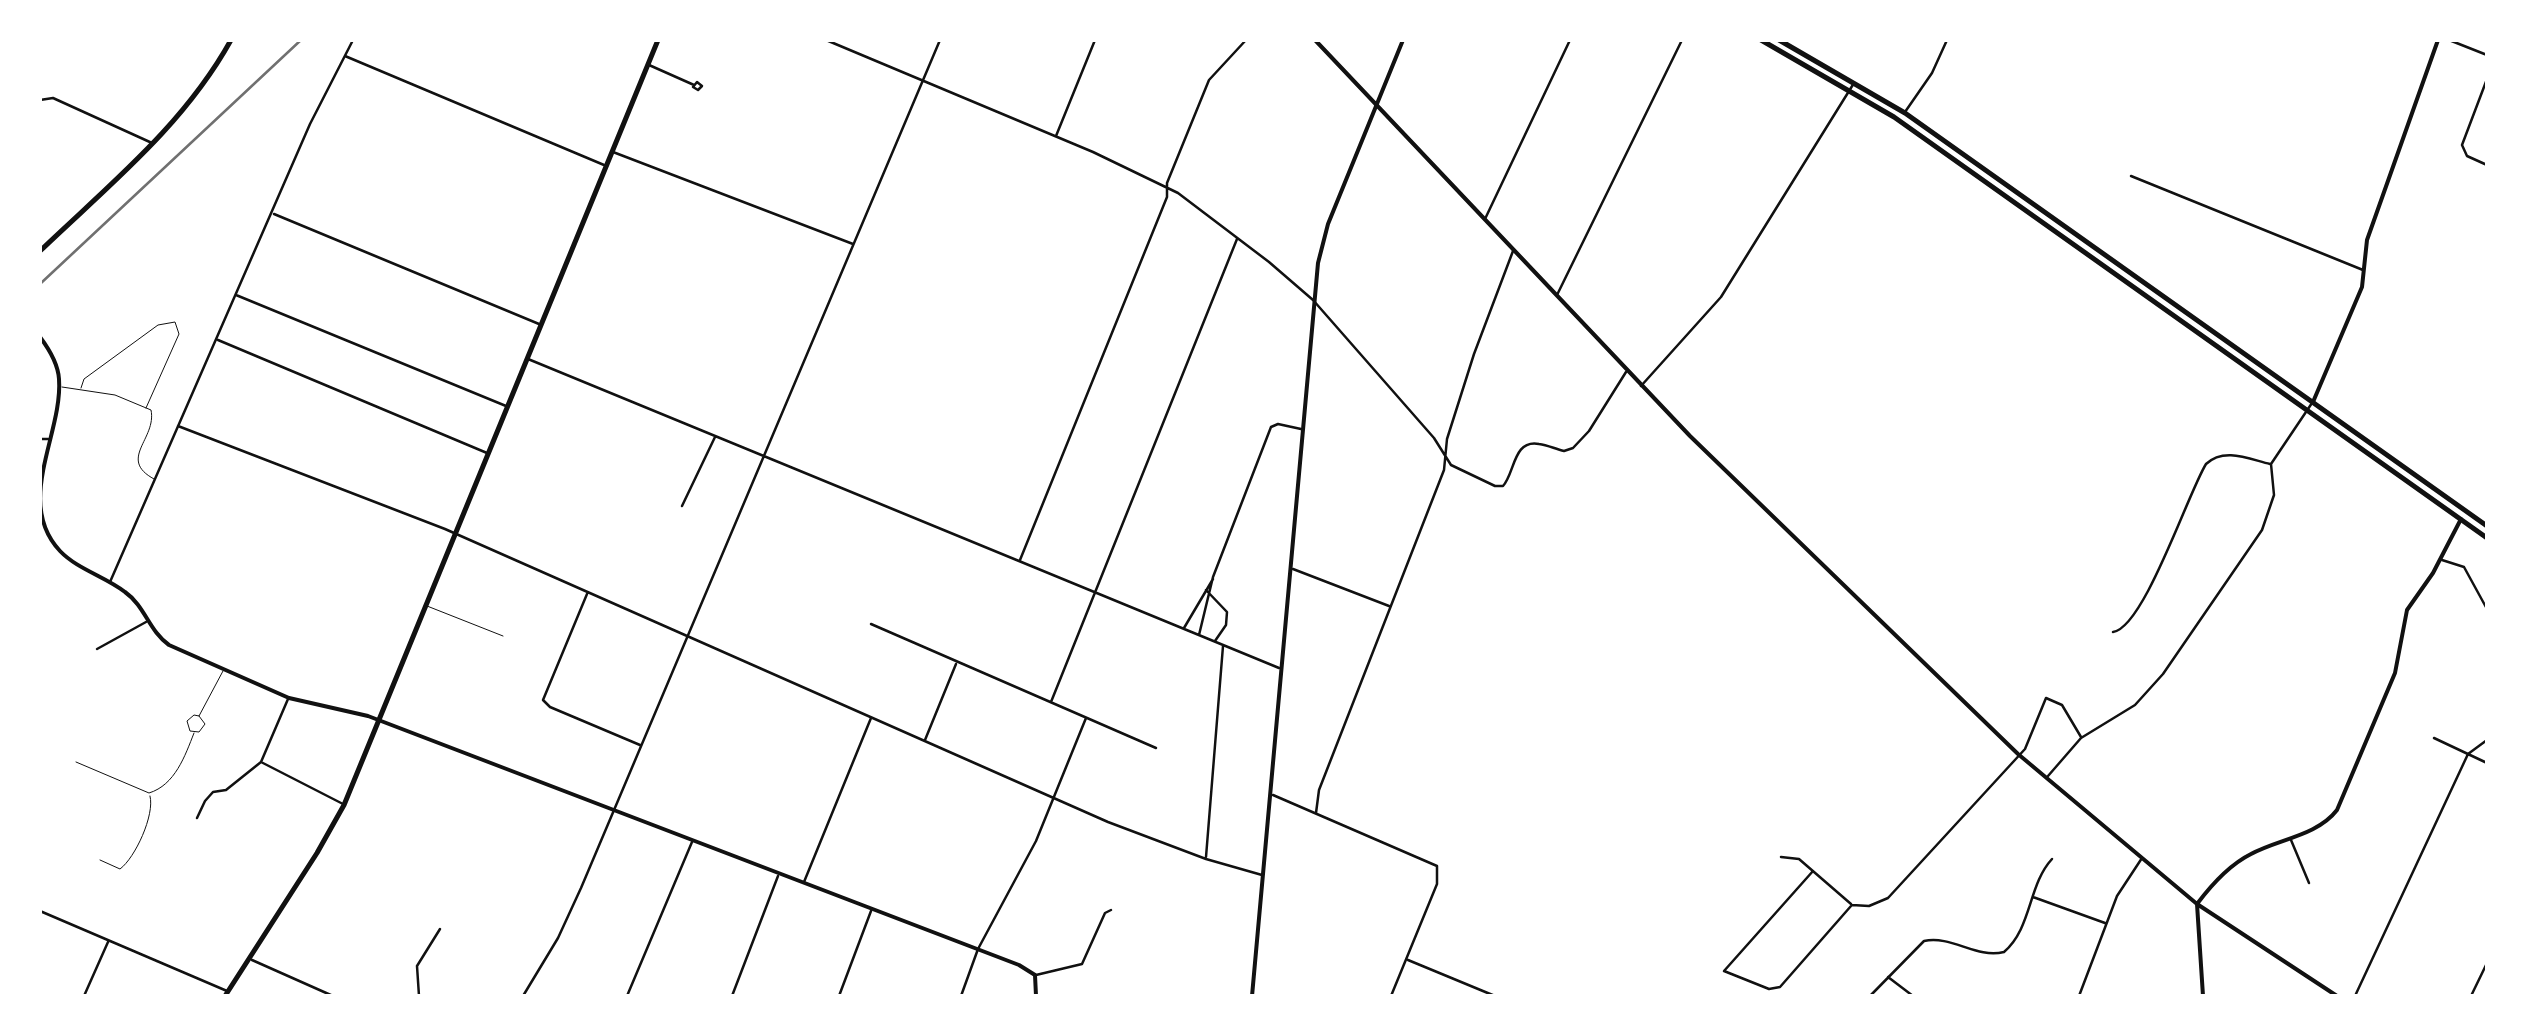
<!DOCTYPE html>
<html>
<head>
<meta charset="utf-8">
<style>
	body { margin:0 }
	#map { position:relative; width:2527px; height:1036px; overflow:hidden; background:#fff; font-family:Raleway,sans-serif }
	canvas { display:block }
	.frame { position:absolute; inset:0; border:42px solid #fff; pointer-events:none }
</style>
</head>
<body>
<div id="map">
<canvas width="2527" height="1036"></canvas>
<div class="frame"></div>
</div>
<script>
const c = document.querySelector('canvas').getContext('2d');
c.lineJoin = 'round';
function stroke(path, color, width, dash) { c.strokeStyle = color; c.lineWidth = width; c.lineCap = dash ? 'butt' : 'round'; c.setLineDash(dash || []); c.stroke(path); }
stroke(new Path2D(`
	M62 387 115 395 151 410C157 439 117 459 154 479
	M81 388 84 379 158 325 175 322 179 334 146 408
	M427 606 503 636
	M199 716 205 724 199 732 190 731 187 721 194 715 199 716 223 671
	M76 762 149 793C175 785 185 756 194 733
	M100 860 120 869C135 858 155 815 150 796`), '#111', 1);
stroke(new Path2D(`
	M826 40 1093 152 1178 193 1269 262 1313 300 1434 438 1451 465 1495 486H1503C1515 473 1513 439 1539 444 1548 445 1555 449 1564 451L1573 448 1589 431 1626 372
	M2449 40 2487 55
	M345 56 604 165
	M649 65 694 85
	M2487 79 2462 145 2467 156 2487 165
	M697 82 702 86 698 90 693 87Z
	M40 100 53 98 152 143
	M1905 112 1932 73 1947 40
	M1056 136 1095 40
	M613 152 853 244
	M2131 176 2363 270
	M274 214 539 324
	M1485 219 1570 40
	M236 295 506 406
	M1557 295 1682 40
	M218 340 487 453
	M528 359 1279 668
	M1641 386 1721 297 1854 83
	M178 426 445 529 1108 822 1206 859 1262 875
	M40 439H48
	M682 506 715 437
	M1020 560 1167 197V183L1209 80 1246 40
	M2442 560 2464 567 2487 609
	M1293 569 1389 606
	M110 582 310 124 353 40
	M1206 590 1227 612 1226 625 1215 641
	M587 594 543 700 550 707 640 745
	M871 624 1156 748
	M1184 628 1213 579
	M2113 632C2144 628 2188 493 2206 464 2224 447 2249 459 2270 464
	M1199 635 1213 577 1271 427 1278 424 1301 429
	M97 649 146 622
	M1051 702 1237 239
	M2434 738 2487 763
	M925 740 956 664
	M261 762 343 804
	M2048 776 2081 738 2135 705 2163 674 2262 530 2274 495 2271 464 2312 403
	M1273 795 1437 866V884L1391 996
	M1316 813 1319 790 1444 470 1447 439 1474 354 1513 251
	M197 818 205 801 213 792 226 790 261 762 288 699
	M2291 840 2309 883
	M1206 857 1223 646
	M1781 857 1799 859 1851 904
	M1813 871 1724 971 1769 989 1780 987 1851 906
	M804 882 871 718
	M2033 897 2105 923
	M1852 905 1869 906 1888 898 2025 749 2046 698 2062 705 2081 737
	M40 911 227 991
	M252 960 333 996
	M1408 960 1495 996
	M1036 975 1082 964 1105 913 1111 910
	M1888 977 1913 996
	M84 996 108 942
	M419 996 417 966 440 929
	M523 996 558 938 581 888 940 40
	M627 996 692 842
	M732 996 778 876
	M839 996 871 911
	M961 996 978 949 1036 841 1086 718
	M1870 996 1924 941C1952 935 1976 959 2004 952 2032 928 2028 885 2052 859
	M2079 996 2117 896 2142 858
	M2355 996 2468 754 2487 740
	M2471 996 2487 963`), '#111', 2.5);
stroke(new Path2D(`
	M1315 40 1690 436 2018 754 2197 904 2337 996
	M40 337C49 349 58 363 59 379 63 434 14 502 60 551 77 569 106 577 125 592 145 606 149 631 169 645L289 698 368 716 1019 965 1035 975 1036 996
	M2313 402 2362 287 2367 240 2438 40
	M1252 996 1318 263 1328 224 1403 40
	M2203 996 2197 904C2212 884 2229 865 2251 854 2278 839 2317 836 2337 810L2395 673 2407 610 2433 573 2461 519`), '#111', 4);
stroke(new Path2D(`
	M1761 40 1894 117 2487 538
	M1779 40 1905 113 2487 526
	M40 251C109 185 184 125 231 40
	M225 996 317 853 344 805 658 40`), '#111', 5);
stroke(new Path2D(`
	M40 284 301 40`), '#707070', 2.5);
</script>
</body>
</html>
